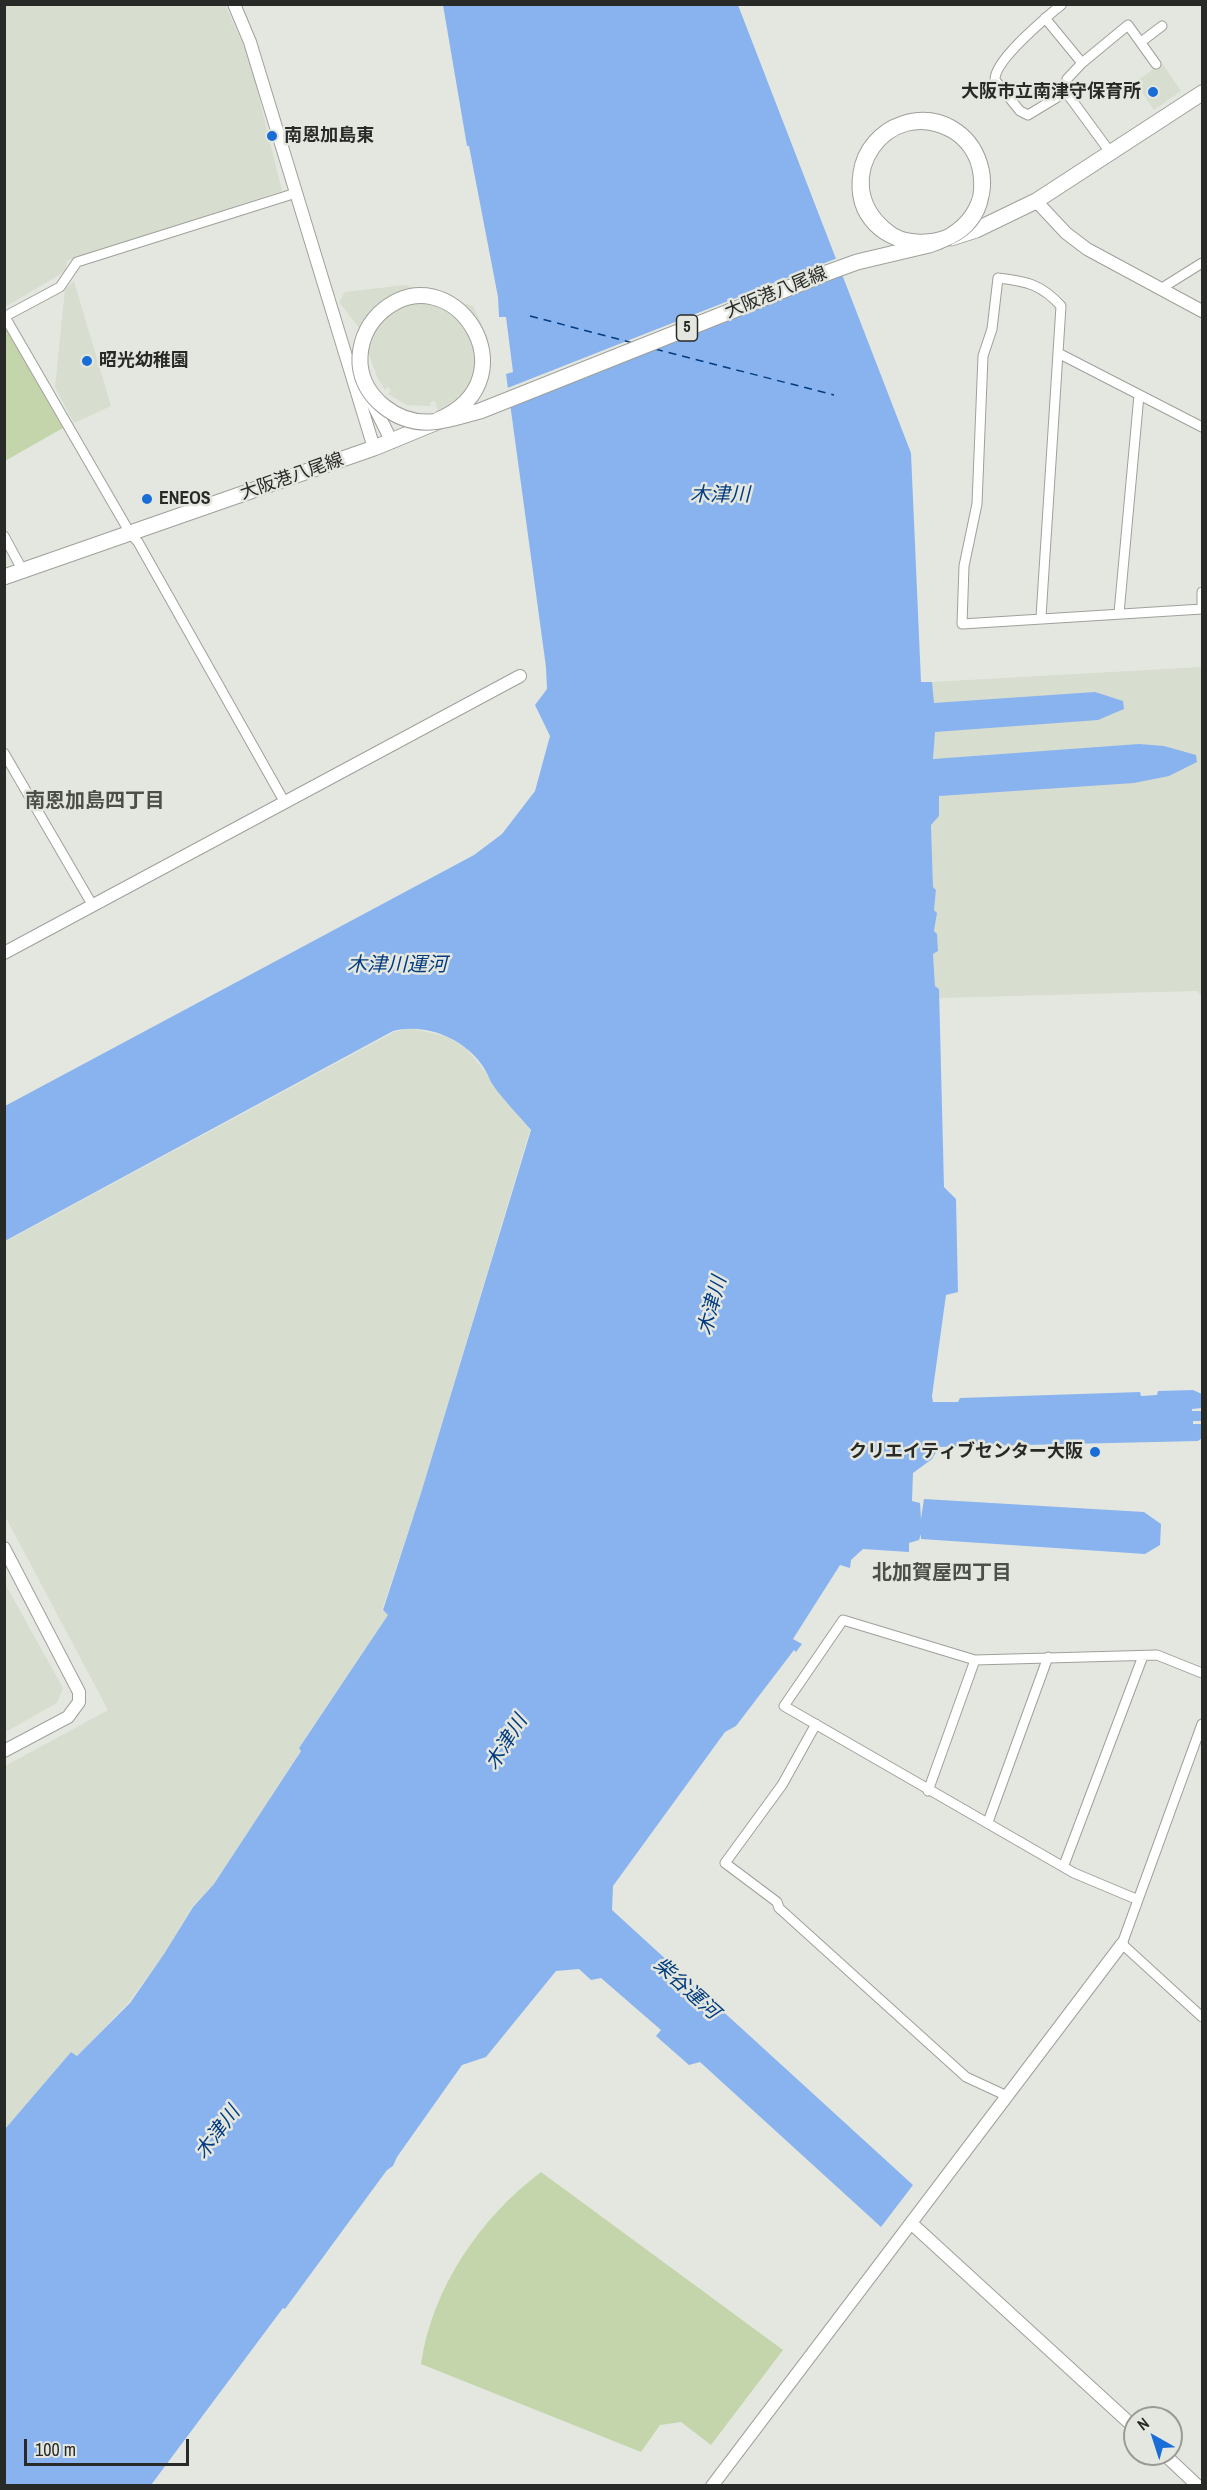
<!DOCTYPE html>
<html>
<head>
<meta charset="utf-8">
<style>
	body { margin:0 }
	#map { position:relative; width:1207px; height:2490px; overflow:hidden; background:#e4e7df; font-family:"Archivo Narrow",sans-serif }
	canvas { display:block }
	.frame { position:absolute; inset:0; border:6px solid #282a27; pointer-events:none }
	.north { position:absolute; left:1123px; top:2406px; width:60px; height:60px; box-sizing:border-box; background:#e4e7df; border:2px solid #999b95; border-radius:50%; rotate:321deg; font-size:16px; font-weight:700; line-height:24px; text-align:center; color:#282a27 }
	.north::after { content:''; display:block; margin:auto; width:21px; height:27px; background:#186dd6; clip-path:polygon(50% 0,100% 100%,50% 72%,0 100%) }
	.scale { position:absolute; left:24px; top:2439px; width:165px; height:27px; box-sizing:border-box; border:3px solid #282a27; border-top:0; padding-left:8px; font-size:18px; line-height:21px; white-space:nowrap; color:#282a27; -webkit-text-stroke:4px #e4e7df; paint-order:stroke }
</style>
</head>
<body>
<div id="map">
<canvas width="1207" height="2490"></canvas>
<div class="frame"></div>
<div class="north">N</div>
<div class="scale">100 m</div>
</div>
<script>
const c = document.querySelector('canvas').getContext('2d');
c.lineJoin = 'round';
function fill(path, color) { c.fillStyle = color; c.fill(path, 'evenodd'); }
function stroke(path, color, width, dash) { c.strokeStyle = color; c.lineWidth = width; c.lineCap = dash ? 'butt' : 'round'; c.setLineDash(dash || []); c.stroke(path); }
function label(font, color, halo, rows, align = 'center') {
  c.font = font + ' "Archivo Narrow","Noto Sans JP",sans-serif'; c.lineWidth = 5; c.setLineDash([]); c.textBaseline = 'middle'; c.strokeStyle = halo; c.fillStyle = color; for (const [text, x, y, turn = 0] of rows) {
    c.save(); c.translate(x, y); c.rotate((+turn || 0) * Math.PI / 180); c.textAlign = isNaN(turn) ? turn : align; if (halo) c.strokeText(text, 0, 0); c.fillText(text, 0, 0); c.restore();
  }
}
fill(new Path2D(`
	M5 5H225L250 60 282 191 67 261 66 271 5 307Z
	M1162 63 1181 91 1154 110 1135 82Z
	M74 281 111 406 74 423 55 387 65 289Z
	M405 285 473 306 488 338 491 366 482 393 473 406 443 428 435 401 430 402 431 406 407 405 388 394 391 391 388 387 385 390 377 377 360 329 339 302 345 292Z
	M1202 667V996L1197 991 939 998V989L935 986 933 954 938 951 937 935 934 931 937 914 934 910 936 890 933 887 931 825 939 816V796L938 758 933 759 932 682Z
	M410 1028 448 1037 467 1049 530 1130 421 1493 382 1610 388 1615 299 1747 301 1750 214 1884 192 1907 164 1954 129 2002 77 2056 71 2052 5 2129V1766L108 1710 5 1516V1242L394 1032Z
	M4 1582 63 1688 57 1703 5 1732Z`), '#d7ddcf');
fill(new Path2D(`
	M4 325 63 428 5 461H4Z
	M541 2172 783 2350 711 2445 681 2422 660 2425 641 2452 421 2364C432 2288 480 2218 541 2172Z`), '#c4d5ab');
fill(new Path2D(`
	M443 5H738L911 453 921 682H932L934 703 1095 692 1123 701 1124 709 1098 720 935 732 933 759 1139 744 1164 746 1196 755 1197 762 1169 776 1134 783 939 796V816L931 825 933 887 936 890 934 910 937 913 934 931 937 934 938 951 933 954 935 986 939 989 944 1187 956 1199 958 1292 946 1295 932 1396 933 1402H958L960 1398 1140 1392 1141 1396 1157 1395 1158 1391 1193 1390 1202 1394V1408L1192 1409V1411H1202V1421H1193V1424H1202V1438L1198 1441 939 1447 932 1459 913 1473 912 1501 920 1503 921 1519 924 1499 1144 1512 1161 1524 1160 1545 1145 1554 921 1539V1534L919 1540 909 1543V1552L863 1549 851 1560 850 1568 840 1565 793 1639 802 1644 796 1652 794 1650 736 1726 725 1732 613 1886 612 1910 913 2185 881 2227 700 2062 689 2065 656 2036 661 2030 601 1978 591 1980 579 1969 556 1971 486 2057 462 2065 397 2157 393 2166 387 2170 285 2309 283 2308 151 2485H5V2129L71 2052 77 2056 130 2003 164 1954 193 1907 214 1884 301 1751 299 1748 388 1615 383 1610 421 1493 531 1130C522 1119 495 1091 490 1080 477 1045 432 1021 393 1031L5 1241V1106L474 855 502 834 535 791 550 736 535 705 547 689 546 667 506 374 513 372 506 317H499L498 297 469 146H467Z`), '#89b3ef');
fill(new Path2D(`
	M840 257 845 274 507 407 505 389Z`), '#e4e7df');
stroke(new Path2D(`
	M530 316 633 343
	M655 349 834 395`), '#023b7f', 1.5, [8, 6]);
const minor = new Path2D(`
	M1062 4C1046 18 994 60 995 80L1020 111 1028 115 1066 92 1110 152
	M1045 18 1082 63 1067 79 1066 92
	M1141 42 1162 26
	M1082 63 1128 25 1156 64
	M1162 288 1202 263
	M4 317 60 287 77 262 296 193
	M5 317 130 533 138 542 284 801
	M1060 354 1202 427
	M4 536 23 571
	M1202 609V592
	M1119 613 1139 395
	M1041 617 1061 306C1042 285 1027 281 998 278L992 329 983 356 977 504 964 566 962 624 1202 609
	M4 753 93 906
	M975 1660 843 1620 784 1706 1074 1873 1136 1899
	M816 1724 782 1785 725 1863 777 1902 779 1908 966 2077 1007 2096
	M1202 1724 1122 1944 1202 2017
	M928 1791 975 1660 1157 1655 1202 1673
	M988 1822 1048 1657
	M1064 1865 1143 1656`);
const tertiary = new Path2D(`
	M234 4 250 42 374 448
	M1036 201 1066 233 1087 249 1202 311
	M369 396 392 442
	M4 953 520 676
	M4 1548 79 1692V1702L68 1717 4 1751
	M911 2223 1135 2428
	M1164 2454 1198 2486
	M712 2486 1122 1944`);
const primary = new Path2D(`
	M951 238 976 230 1036 201 1202 93
	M4 577 374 448 442 420`);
stroke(minor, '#9ea19a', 11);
stroke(tertiary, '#9ea19a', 14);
stroke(primary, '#9ea19a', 17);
stroke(minor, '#fff', 9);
stroke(tertiary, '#fff', 12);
stroke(primary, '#fff', 15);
const primaryBridge = new Path2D(`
	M438 420C537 378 450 248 379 314 366 327 359 345 360 364 363 398 397 424 431 422 447 421 464 415 480 411L824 274 857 262 929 245C1024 215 978 99 902 124 881 131 864 150 861 173 847 263 993 267 981 174 979 156 968 139 952 130 887 94 827 180 884 229 899 243 919 245 939 241`);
stroke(primaryBridge, '#9ea19a', 17, []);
stroke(primaryBridge, '#fff', 15);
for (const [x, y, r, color] of [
	[1153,92,6,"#186dd6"],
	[272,136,6,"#186dd6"],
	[87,361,6,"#186dd6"],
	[147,499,6,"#186dd6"],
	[1095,1452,6,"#186dd6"]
]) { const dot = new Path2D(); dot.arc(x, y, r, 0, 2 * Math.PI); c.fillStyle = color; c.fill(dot); stroke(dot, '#e4e7df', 2); }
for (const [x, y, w] of [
	[687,328,21]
]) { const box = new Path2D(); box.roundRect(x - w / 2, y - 13, w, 26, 4.5); c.fillStyle = '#e4e7df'; c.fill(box); stroke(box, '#282a27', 1.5); }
label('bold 16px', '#282a27', null, [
	["5",687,328]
]);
label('bold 18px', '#282a27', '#e4e7df', [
	["大阪市立南津守保育所",1141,92,"right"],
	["南恩加島東",284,136],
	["昭光幼稚園",99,361],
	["ENEOS",159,499],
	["クリエイティブセンター大阪",1083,1452,"right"]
], 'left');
label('18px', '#282a27', '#e4e7df', [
	["大阪港八尾線",776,293,-22],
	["大阪港八尾線",292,477,-19]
]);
label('italic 20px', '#023b7f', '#e4e7df', [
	["木津川",720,496],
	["木津川運河",397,966],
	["木津川",713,1306,-75],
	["木津川",507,1743,-58],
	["柴谷運河",686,1989,42],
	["木津川",218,2133,-53]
]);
label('bold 20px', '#4c4f48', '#e4e7df', [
	["南恩加島四丁目",95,802],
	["北加賀屋四丁目",942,1574]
]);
</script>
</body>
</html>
